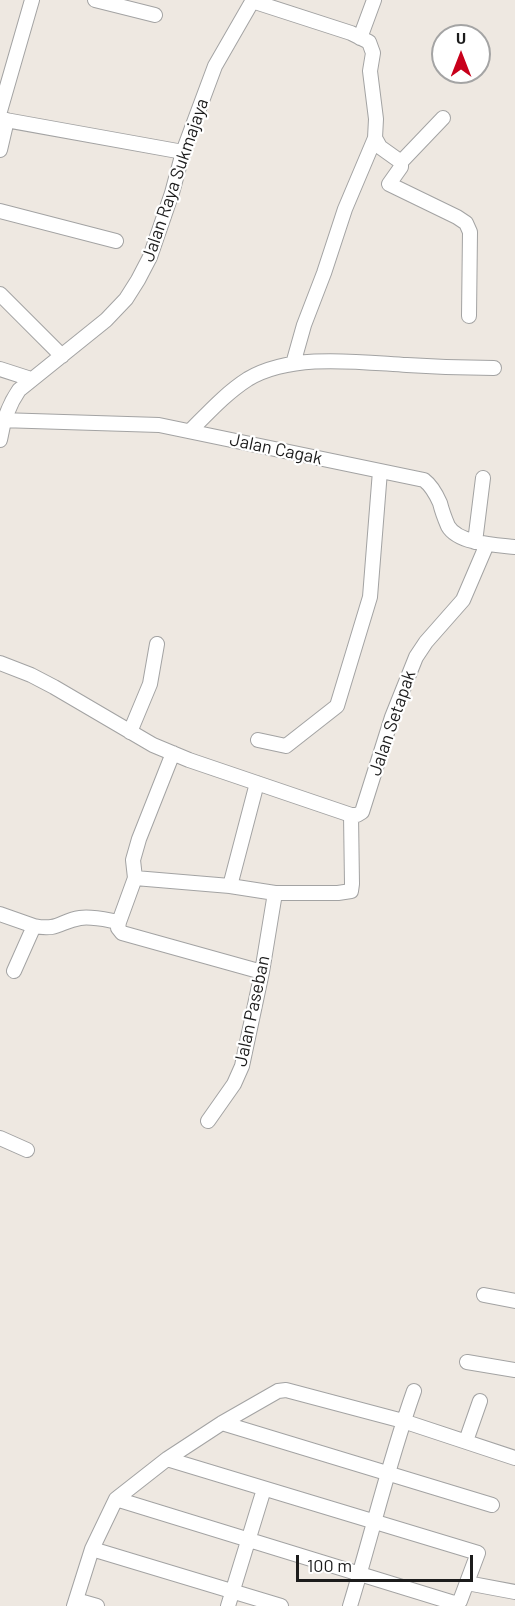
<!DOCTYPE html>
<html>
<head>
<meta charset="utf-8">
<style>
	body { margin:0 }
	#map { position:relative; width:515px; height:1606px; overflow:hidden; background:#eee8e1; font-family:Barlow,sans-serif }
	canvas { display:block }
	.north { position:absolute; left:431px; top:24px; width:60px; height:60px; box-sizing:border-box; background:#fff; border:2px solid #a4a4a4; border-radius:50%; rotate:0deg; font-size:16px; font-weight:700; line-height:24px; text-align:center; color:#1c1c1c }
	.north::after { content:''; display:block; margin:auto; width:21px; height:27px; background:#c8001b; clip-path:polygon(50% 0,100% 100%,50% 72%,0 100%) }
	.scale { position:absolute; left:296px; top:1555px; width:177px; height:27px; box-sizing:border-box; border:3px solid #1c1c1c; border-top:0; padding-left:8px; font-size:18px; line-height:21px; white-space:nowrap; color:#1c1c1c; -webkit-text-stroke:4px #fff; paint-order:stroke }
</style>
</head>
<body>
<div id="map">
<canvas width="515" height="1606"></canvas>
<div class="north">U</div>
<div class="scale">100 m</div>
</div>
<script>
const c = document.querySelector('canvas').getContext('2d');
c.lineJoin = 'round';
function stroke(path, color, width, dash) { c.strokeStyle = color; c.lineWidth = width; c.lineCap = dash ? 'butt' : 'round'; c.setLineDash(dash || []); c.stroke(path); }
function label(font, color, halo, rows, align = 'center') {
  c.font = font + ' Barlow,sans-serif'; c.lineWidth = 4.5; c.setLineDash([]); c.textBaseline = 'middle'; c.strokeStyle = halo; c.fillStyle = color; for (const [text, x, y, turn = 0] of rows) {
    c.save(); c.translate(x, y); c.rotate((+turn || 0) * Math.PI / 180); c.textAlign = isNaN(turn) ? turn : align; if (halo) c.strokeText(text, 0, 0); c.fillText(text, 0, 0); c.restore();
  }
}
const minor = new Path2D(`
	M95 0 155 15
	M252 1 351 33 369 42 373 53 370 71 376 119 375 138 380 147 401 162V167L389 184 457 217 466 223 470 232 469 316
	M360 38 374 0
	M0 111 32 0
	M0 119 183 152
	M0 150 7 120
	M401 162 443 118
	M0 211 116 241
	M0 294 62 356
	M293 364 304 325 324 273 345 209 375 138
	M0 369 31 379
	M0 420 159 425 424 480C432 486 436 494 440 503 442 511 445 519 448 526 458 544 497 545 515 547
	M190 431C208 413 226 393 248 379 292 353 357 362 407 365 436 367 465 368 494 368
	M0 440C3 421 8 406 19 390L106 320 126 299 138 280 150 257 172 193 183 152 215 66 253 0
	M475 542 483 478
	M0 663 31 675 54 687 153 745 189 760 351 815H357L362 812 392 717 416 657 426 642 463 600 487 544
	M130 732 150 684 157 644
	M258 740 286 746 337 706 370 597 380 471
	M135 878 133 860 139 839 173 753
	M230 886 257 783
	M0 914 34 926
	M119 922 118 928 122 933 262 972
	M14 971 34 926C59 931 60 921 80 918 92 916 107 920 119 922L135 878 230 886 275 893H338L351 891 352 884 351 815
	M208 1121 234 1084 242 1066 262 972 275 893
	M0 1138 27 1150
	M484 1295 515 1301
	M467 1362 515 1370
	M222 1423 492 1505
	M466 1441 480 1401
	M116 1499 454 1603 460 1601 478 1553 167 1459
	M92 1549 281 1606
	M467 1583 515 1592
	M76 1600 97 1606
	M74 1606 92 1549 116 1499 167 1459 222 1423 278 1391 286 1390 403 1421 515 1458
	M228 1606 264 1489
	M350 1606C372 1534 389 1461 414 1391`);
stroke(minor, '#a3a3a3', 16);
stroke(minor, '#fff', 14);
label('18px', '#1c1c1c', '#fff', [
	["Jalan Raya Sukmajaya",175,180,-71],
	["Jalan Cagak",276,449,12],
	["Jalan Setapak",392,723,-71],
	["Jalan Paseban",252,1011,-78]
]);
</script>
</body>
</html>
